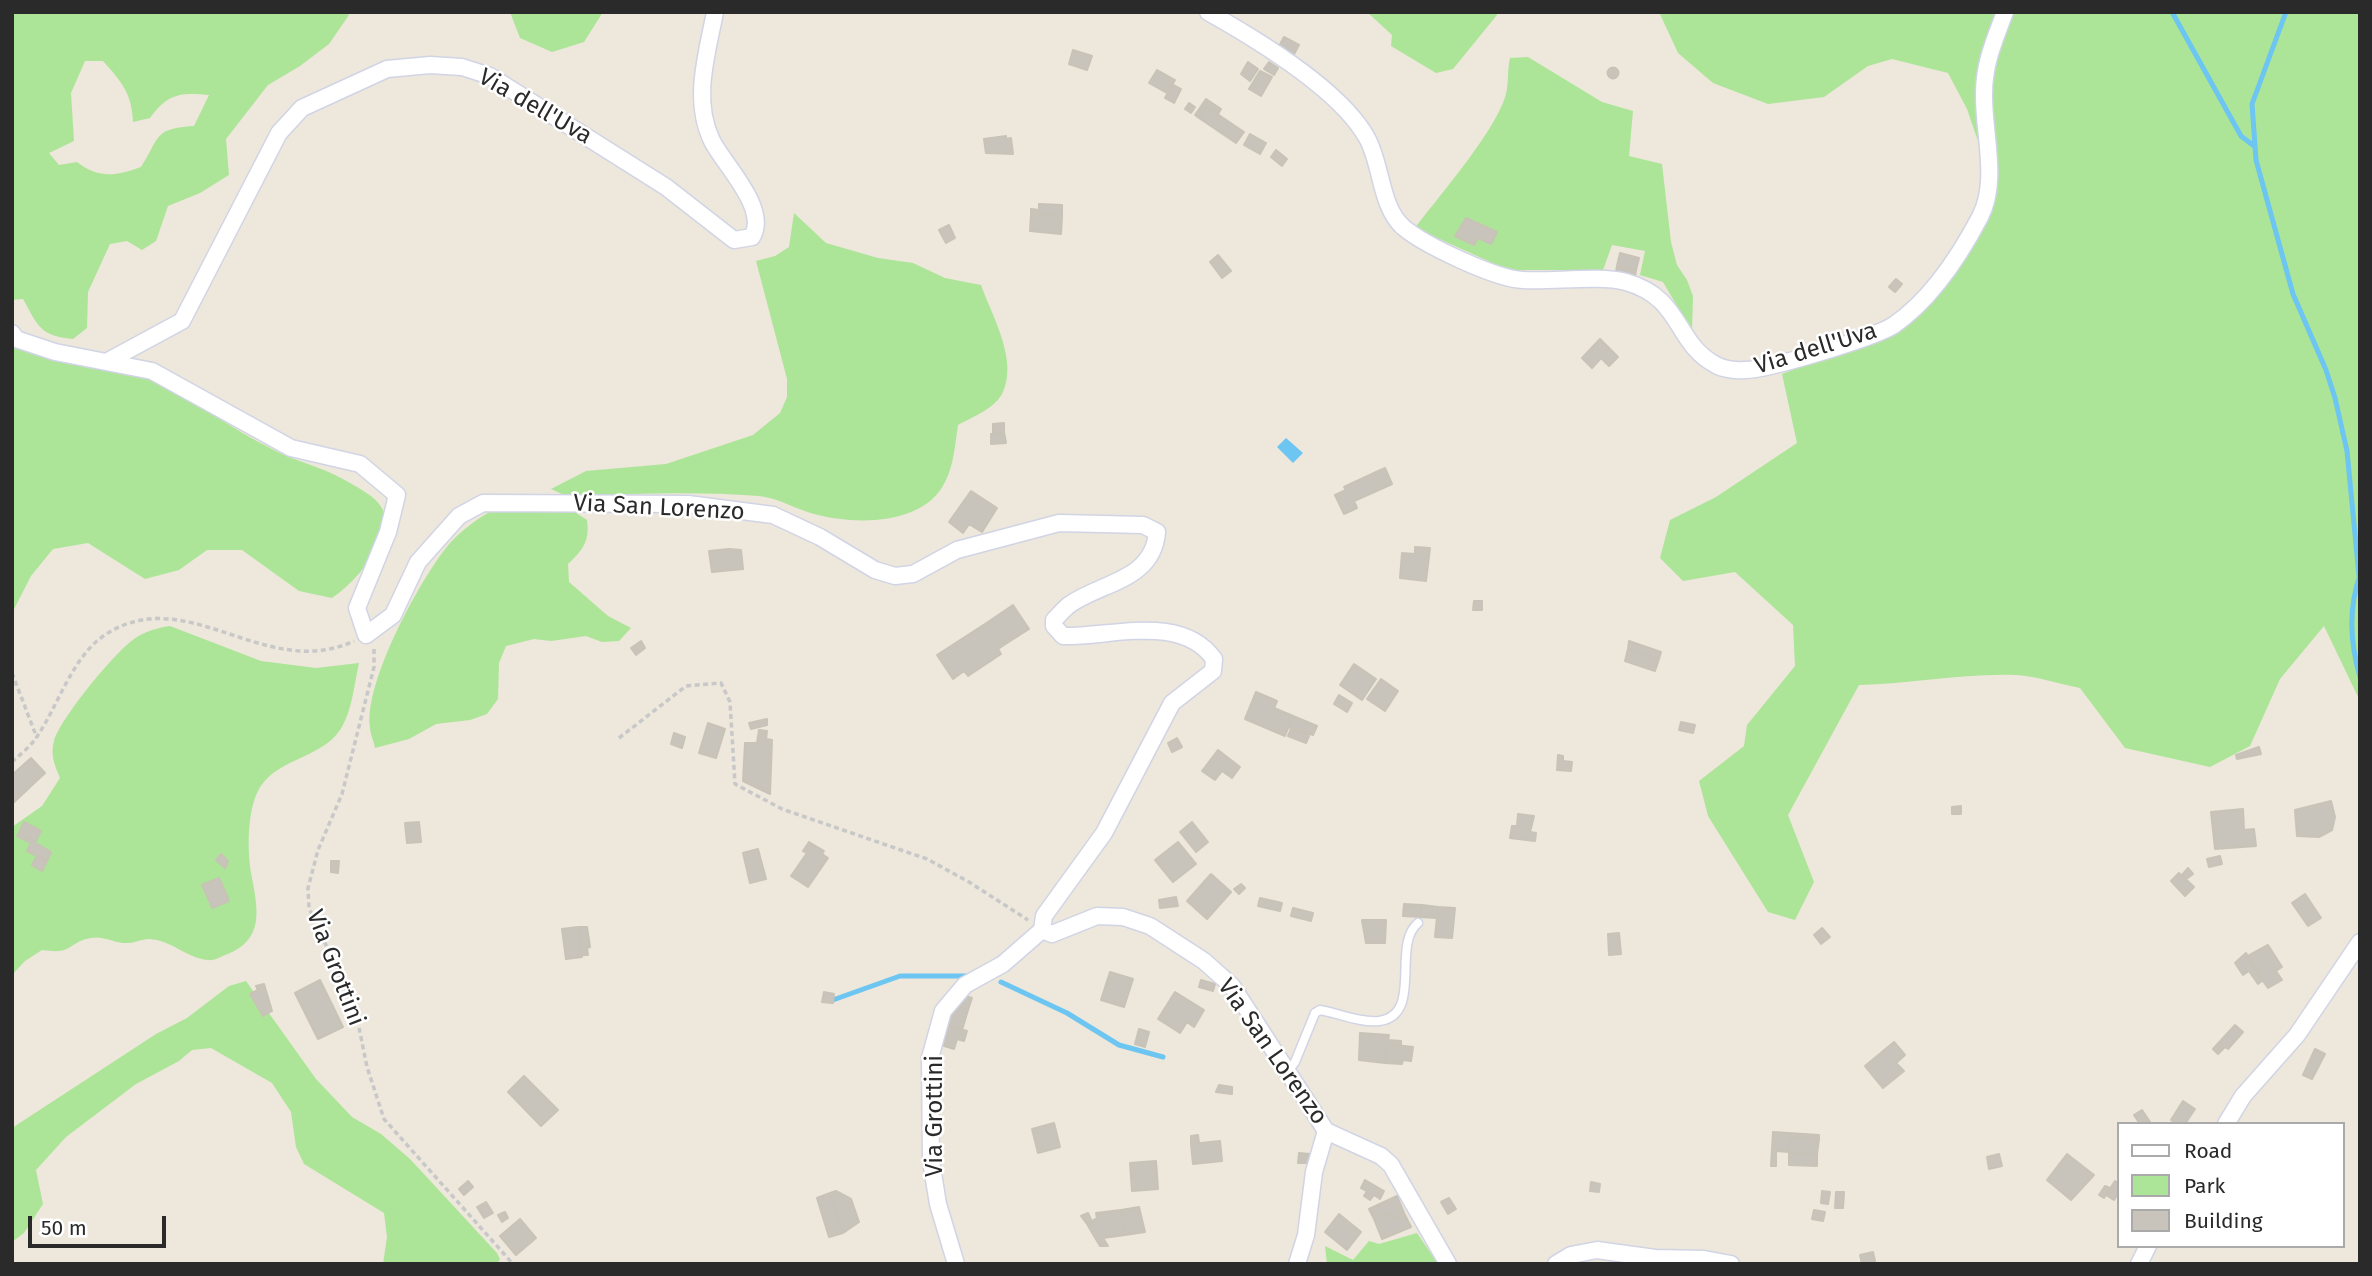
<!DOCTYPE html>
<html>
<head>
<meta charset="utf-8">
<style>
	body { margin:0 }
	#map { position:relative; width:2372px; height:1276px; overflow:hidden; background:#ede7dc; font-family:"Fira Sans",sans-serif }
	canvas { display:block }
	.frame { position:absolute; inset:0; border:14px solid #2a2a2a; pointer-events:none }
	.legend { position:absolute; left:2117px; top:1122px; width:228px; height:126px; box-sizing:border-box; background:#fff; border:2px solid #aaa; margin:0; padding:9px 12px; list-style:none; font-size:21px; color:#2a2a2a }
	.legend li { display:flex; align-items:center; gap:14px; height:35px }
	.legend b { width:35px; border:2px solid #aaa }
	.scale { position:absolute; left:28px; top:1216px; width:138px; height:32px; box-sizing:border-box; border:4px solid #2a2a2a; border-top:0; padding-left:9px; font-size:21px; line-height:24px; white-space:nowrap; color:#2a2a2a; -webkit-text-stroke:5px #fff; paint-order:stroke }
</style>
</head>
<body>
<div id="map">
<canvas width="2372" height="1276"></canvas>
<div class="frame"></div>
<ul class="legend">
<li><b style="height:9px;background:#fff"></b>Road</li>
<li><b style="height:19px;background:#ace597"></b>Park</li>
<li><b style="height:19px;background:#c8c4bc"></b>Building</li>
</ul>
<div class="scale">50 m</div>
</div>
<script>
const c = document.querySelector('canvas').getContext('2d');
c.lineJoin = 'round';
function fill(path, color) { c.fillStyle = color; c.fill(path, 'evenodd'); }
function stroke(path, color, width, dash) { c.strokeStyle = color; c.lineWidth = width; c.lineCap = dash ? 'butt' : 'round'; c.setLineDash(dash || []); c.stroke(path); }
function label(font, color, halo, rows, align = 'center') {
  c.font = font + ' "Fira Sans",sans-serif'; c.lineWidth = 5; c.setLineDash([]); c.textBaseline = 'middle'; c.strokeStyle = halo; c.fillStyle = color; for (const [text, x, y, turn = 0] of rows) {
    c.save(); c.translate(x, y); c.rotate((+turn || 0) * Math.PI / 180); c.textAlign = isNaN(turn) ? turn : align; if (halo) c.strokeText(text, 0, 0); c.fillText(text, 0, 0); c.restore();
  }
}
fill(new Path2D(`
	M12 12H345L349 15 329 44 300 66 268 85 226 139 229 175 200 193 168 206 156 241 142 250 127 241 110 244 88 292 87 328 73 339C40 336 38 326 23 299L12 300ZM85 61H103C121 81 132 93 133 122L150 118C167 94 180 92 209 95L194 126C153 129 161 136 141 167 116 176 99 179 77 162L59 165 49 153 74 141 71 93Z
	M510 12H603L584 42 552 52 520 38Z
	M1367 12H1495L1497 15 1453 69 1436 73 1391 46 1392 35Z
	M1659 12H2360V701L2324 626 2280 679 2250 746 2210 767 2125 748 2080 688C2059 684 2037 676 2016 675 1963 673 1911 684 1859 685L1788 815 1814 882 1795 920 1768 912 1708 816 1699 781 1744 746 1747 725 1795 666 1793 625 1735 572 1683 581 1660 558 1670 520 1716 497 1797 443 1782 374 1906 326 1958 271 1988 212 1978 141 1967 109 1948 73 1892 59 1868 66 1824 97 1768 104 1713 83 1678 53Z
	M1528 57 1602 102 1633 111 1629 156 1662 164 1671 242 1677 265 1687 280 1693 296 1692 331 1663 282 1640 275 1645 251 1612 245 1603 270H1516L1497 265 1415 228C1439 196 1496 131 1506 94 1509 82 1507 71 1510 58Z
	M794 213 826 243 878 258 913 263 945 278 981 285C992 316 1019 361 1002 394 994 409 972 417 958 425 955 444 954 465 945 482 924 526 854 525 814 514 795 509 779 498 759 496 694 491 630 494 566 496L551 489 586 471 666 464 753 435 780 413 787 397V379L756 261 775 256 789 247Z
	M12 347 56 361 140 376 157 382C196 402 232 429 272 449 294 461 319 466 341 478 353 485 377 496 383 510 394 539 354 584 332 598L299 591 242 550H207L179 570 145 579 88 543 53 549 31 576 12 613Z
	M493 510 573 511 587 520C590 541 583 550 568 564L569 582 608 616 631 628 619 641 602 642 586 636 551 641 534 639 506 646 499 663 498 699 487 714 470 720 436 724 409 739 375 748C374 741 370 734 370 727 364 682 421 577 450 543 462 530 478 518 493 510Z
	M170 626 261 661 316 668 359 663C354 685 352 712 340 730 320 760 273 758 257 793 247 815 247 854 252 878 258 910 264 939 228 954 221 956 215 961 208 960 186 958 172 940 149 939 141 939 135 943 128 943 116 944 103 935 91 938 67 942 75 955 42 950L25 961 12 975V827L42 806 60 778C55 766 50 755 54 741 60 719 114 653 134 639 145 631 157 628 170 626Z
	M246 981 316 1079 352 1117 381 1134 410 1159 497 1253 500 1259 497 1264H383L387 1237 384 1213 304 1164 296 1147 291 1112 272 1083 211 1048 192 1050 179 1061 136 1084 66 1137 36 1170 43 1204 24 1233 12 1242V1128L156 1034 187 1018 229 986Z
	M1417 1233 1438 1264H1327L1325 1246 1353 1260 1369 1241 1379 1244Z`), '#ace597');
fill(new Path2D(`
	M1286 438 1303 453 1293 463 1277 447Z`), '#6dc5f1');
stroke(new Path2D(`
	M2172 12 2241 136 2254 146
	M2286 12 2252 104 2256 160 2293 294 2326 370 2335 398 2347 451 2359 576
	M2360 575C2348 609 2350 643 2360 677
	M1001 982 1067 1013 1119 1045 1163 1057
	M830 1001 900 976H970`), '#6dc5f1', 5);
const building = new Path2D(`
	M1284 37 1299 45 1292 58 1277 50Z
	M1073 50 1092 56 1087 70 1069 64Z
	M1248 62 1258 69 1250 81 1241 74Z
	M1269 62 1278 68 1274 75 1264 69Z
	M1607.5 73a5.5 5.5 0 1 1 11 0a5.5 5.5 0 1 1-11 0Z
	M1157 70 1175 80 1167 93 1149 83Z
	M1260 71 1272 77 1261 96 1249 89Z
	M1172 84 1181 89 1174 103 1165 98Z
	M1206 99 1221 109 1218 114 1207 107 1199 118 1195 115Z
	M1189 103 1195 107 1191 113 1185 109Z
	M1207 107 1244 132 1236 143 1199 118Z
	M1250 134 1266 143 1260 154 1244 145Z
	M1006 136V139L1011 138 1013 154 986 153 984 139Z
	M1276 150 1287 159 1282 166 1271 157Z
	M1039 204 1062 205V216L1031 215V209L1039 210Z
	M1031 215 1062 216 1061 234 1030 231Z
	M1466 218 1497 232 1491 244 1478 238 1474 245 1455 236Z
	M949 225 955 238 946 243 939 230Z
	M1620 253 1639 258 1636 270 1617 266Z
	M1218 255 1231 271 1222 278 1210 262Z
	M1617 266 1636 270 1635 276 1616 272Z
	M1896 279 1902 284 1895 292 1889 287Z
	M1600 339 1618 357 1609 366 1601 358 1592 368 1582 358Z
	M1004 423V432L993 434V424Z
	M1004 432 1006 443 991 444V434Z
	M1385 468 1392 484 1381 489 1374 473Z
	M1374 473 1381 489 1354 501 1357 508 1344 514 1335 495 1346 490 1344 487Z
	M971 491 997 508 982 532 969 524 963 533 949 522Z
	M1415 547 1430 548 1426 581 1400 578 1402 553 1415 554Z
	M729 549 741 550 743 569 712 572 709 551Z
	M1474 601H1482V610H1473Z
	M1013 605 1029 629 1004 645 988 622Z
	M988 622 1004 645 998 649 1001 654 968 676 964 671 953 679 937 655Z
	M641 641 645 648 636 655 631 648Z
	M1629 641 1661 652 1659 659 1628 649Z
	M1628 649 1659 659 1655 671 1625 661Z
	M1354 664 1376 679 1362 700 1340 685Z
	M1381 679 1398 691 1385 711 1367 699Z
	M1256 692 1277 701 1274 708 1293 716 1285 736 1245 719Z
	M1339 695 1352 703 1347 712 1334 704Z
	M1293 716 1317 726 1313 735 1288 727Z
	M767 719V725L751 729 749 723Z
	M1681 722 1695 725 1693 733 1679 730Z
	M708 723 725 729 716 758 699 753Z
	M1291 729 1309 736 1306 743 1288 736Z
	M759 730 767 731 766 739 772 740 770 794 743 781 745 743H757Z
	M674 733 685 737 682 748 671 744Z
	M1177 738 1182 747 1172 752 1168 743Z
	M2259 747 2261 754 2237 759 2236 755Z
	M1218 750 1240 767 1232 778 1222 771 1215 780 1202 771Z
	M1558 755 1563 756V761L1572 762 1571 771 1557 770Z
	M31 758 45 773 12 804V775Z
	M2331 801 2335 817 2332 830 2319 837 2297 836 2295 810Z
	M1961 806V814H1952V807Z
	M2243 809 2244 830 2254 829 2256 846 2215 849 2211 812Z
	M1518 814 1534 816 1530 832 1536 833 1535 841 1510 838 1512 826H1517Z
	M24 822 41 831 35 842 19 833Z
	M419 822 421 842 407 843 405 823Z
	M1192 822 1208 842 1196 852 1180 832Z
	M19 833 51 852 47 861 27 851 31 843 17 836Z
	M809 842 824 851 822 854 828 858 808 887 791 876 807 853 803 851Z
	M1178 842 1196 864 1173 882 1155 860Z
	M758 849 766 879 750 883 743 853Z
	M221 854 228 861 225 868 216 860Z
	M37 856 47 861 42 871 32 865Z
	M2220 856 2222 864 2209 867 2207 859Z
	M331 861H339L338 873 331 872Z
	M2188 868 2193 874 2185 880 2182 875Z
	M2179 873 2194 887 2185 896 2171 881Z
	M1211 874 1231 892 1207 919 1187 901Z
	M219 878 225 891 208 898 202 885Z
	M1241 884 1245 888 1239 894 1234 889Z
	M225 891 229 901 212 908 208 898Z
	M2305 894 2321 918 2308 926 2292 903Z
	M1176 897 1178 906 1160 908 1159 900Z
	M1260 898 1282 903 1280 911 1258 906Z
	M1404 904 1422 905 1420 917 1403 916Z
	M1422 905 1438 907 1437 918 1420 917Z
	M1438 907 1455 908 1452 938 1435 937Z
	M1293 908 1313 913 1311 921 1291 916Z
	M1362 920H1386L1385 943H1366Z
	M578 927H587L590 947 587 948 588 955H582Z
	M578 927 582 957 566 959 562 929Z
	M1822 928 1830 937 1821 944 1814 935Z
	M1619 933 1621 954 1609 955 1608 934Z
	M2268 945 2282 967 2276 971 2282 980 2268 988 2246 957Z
	M2246 953 2263 980 2258 984 2249 971 2243 975 2235 963Z
	M1110 972 1133 979 1124 1007 1101 1000Z
	M320 980 343 1027 318 1039 295 993Z
	M1201 980 1215 984 1213 991 1199 987Z
	M264 984 272 1011 263 1016 250 994 258 990 256 986Z
	M824 992 834 994 833 1003 822 1002Z
	M1175 992 1204 1010 1194 1027 1187 1022 1180 1033 1158 1019Z
	M956 993 972 998 968 1010 953 1005Z
	M953 1005 968 1010 962 1030 947 1025Z
	M947 1025 967 1031 964 1041 957 1039 954 1049 941 1045Z
	M2235 1025 2243 1032 2228 1049 2225 1047 2218 1054 2213 1049Z
	M1139 1029 1149 1032 1145 1047 1135 1044Z
	M1360 1033 1389 1035 1388 1040 1401 1041V1046L1387 1044 1385 1063 1359 1060Z
	M1894 1042 1905 1055 1896 1063 1904 1071 1883 1088 1865 1066Z
	M1387 1044 1413 1047 1411 1061 1403 1060 1402 1064 1385 1063Z
	M2315 1049 2325 1054 2312 1079 2303 1075Z
	M524 1076 558 1110 541 1126 508 1092Z
	M1219 1085 1232 1087V1094L1216 1092Z
	M2183 1101 2195 1109 2185 1124H2177L2171 1120Z
	M2142 1110 2150 1122 2147 1124H2140L2134 1115Z
	M1054 1123 1060 1147 1038 1153 1032 1129Z
	M1773 1132 1819 1135V1139L1790 1137 1789 1152 1776 1151V1166H1771Z
	M1198 1135 1199 1143 1191 1144V1136Z
	M1790 1137 1819 1139 1817 1154 1789 1152Z
	M1220 1141 1222 1161 1193 1164 1191 1144Z
	M1789 1152 1817 1154V1166L1789 1165Z
	M1299 1153 1310 1154 1309 1163H1298Z
	M1999 1154 2002 1166 1989 1169 1987 1157Z
	M2067 1154 2094 1175 2071 1200 2047 1180Z
	M1156 1161 1158 1189 1132 1191 1130 1163Z
	M1365 1180 1384 1191 1380 1199 1374 1195 1370 1200 1364 1196 1367 1191 1361 1188Z
	M468 1181 473 1187 464 1195 459 1189Z
	M2115 1181 2118 1183V1194L2114 1200 2106 1195Z
	M1591 1182 1600 1184 1599 1192 1590 1191Z
	M2105 1186 2110 1188 2104 1198 2099 1195Z
	M836 1191 851 1199 859 1222 843 1233 830 1193Z
	M1822 1191 1830 1192 1828 1204 1821 1203Z
	M1836 1192H1844L1843 1208H1835Z
	M830 1193 843 1233 829 1237 817 1198Z
	M1397 1196 1404 1213 1393 1218 1389 1212 1374 1219 1369 1209Z
	M1449 1198 1456 1209 1448 1214 1441 1202Z
	M486 1202 493 1213 484 1218 477 1207Z
	M1139 1207 1145 1232 1125 1235 1121 1210Z
	M1121 1210 1125 1235 1103 1238 1108 1246H1100L1087 1224 1097 1218 1096 1213Z
	M1814 1210 1825 1212 1823 1221 1812 1219Z
	M505 1212 508 1218 502 1222 498 1215Z
	M1389 1212 1393 1218 1404 1213 1411 1227 1382 1239 1374 1219Z
	M1088 1213 1092 1222 1087 1224 1081 1216Z
	M1339 1214 1361 1232 1347 1250 1325 1232Z
	M520 1219 536 1238 516 1255 500 1236Z
	M1873 1252 1875 1261 1862 1264 1860 1255Z`);
fill(building, '#c8c4bc');
stroke(building, '#c8c3b6', 2);
const service = new Path2D(`
	M1288 1071 1295 1062 1315 1013 1320 1010C1338 1013 1360 1023 1379 1021 1424 1015 1391 945 1418 923`);
const minor = new Path2D(`
	M1208 12C1256 39 1340 89 1367 138 1382 165 1380 206 1403 227 1424 245 1496 279 1523 280 1552 282 1599 275 1626 282 1683 298 1674 343 1716 365 1723 369 1736 371 1745 370 1768 370 1876 337 1894 325 1930 300 1960 255 1980 217 1999 181 1983 132 1984 93 1984 63 1995 39 2005 12
	M12 333 16 339 55 352 152 371 291 448 360 464 397 495 388 532 357 608 366 635 393 615 418 562 459 516 483 503 688 504 773 515 820 537 875 570 895 576 913 574 957 550 1059 523 1143 525 1157 532C1153 581 1101 582 1069 605 1064 609 1059 615 1054 620V626L1063 636C1112 637 1181 613 1214 659L1213 671 1172 703 1104 833 1044 916 1042 930 1052 934 1097 916 1123 917 1150 926 1204 961 1232 986 1326 1131 1381 1156 1391 1165 1448 1264
	M108 361 182 321 279 133 302 108 387 69 430 65 462 67 490 76 666 187 734 240 752 237C769 209 725 166 712 141 692 100 707 54 715 12
	M2226 1124 2243 1096 2297 1035 2360 942
	M956 1264 938 1204 931 1161 930 1058 943 1011 965 985 1003 964 1042 930
	M1297 1264 1306 1235 1314 1172 1326 1131
	M1556 1264 1571 1255 1597 1250 1655 1258 1704 1259 1731 1264
	M2139 1264 2148 1246`);
stroke(service, '#d1d4e4', 11);
stroke(minor, '#d1d4e4', 19);
stroke(new Path2D(`
	M374 649V667L342 794 318 850 308 888 309 908 355 1008 367 1067 384 1119 513 1264
	M12 673 37 738
	M619 738 686 686 721 683 730 702 735 784 782 809 927 859 969 882 1028 920
	M12 762C21 754 32 745 38 735 58 705 72 659 102 637 185 578 264 683 354 641`), '#c8c8c8', 3.5, [5, 3.5]);
stroke(service, '#fff', 8);
stroke(minor, '#fff', 16);
label('24px', '#2a2a2a', '#fff', [
	["Via dell'Uva",535,107,30],
	["Via dell'Uva",1816,349,-17],
	["Via San Lorenzo",659,508,3],
	["Via Grottini",335,968,69],
	["Via San Lorenzo",1272,1052,55],
	["Via Grottini",935,1116,-90]
]);
</script>
</body>
</html>
